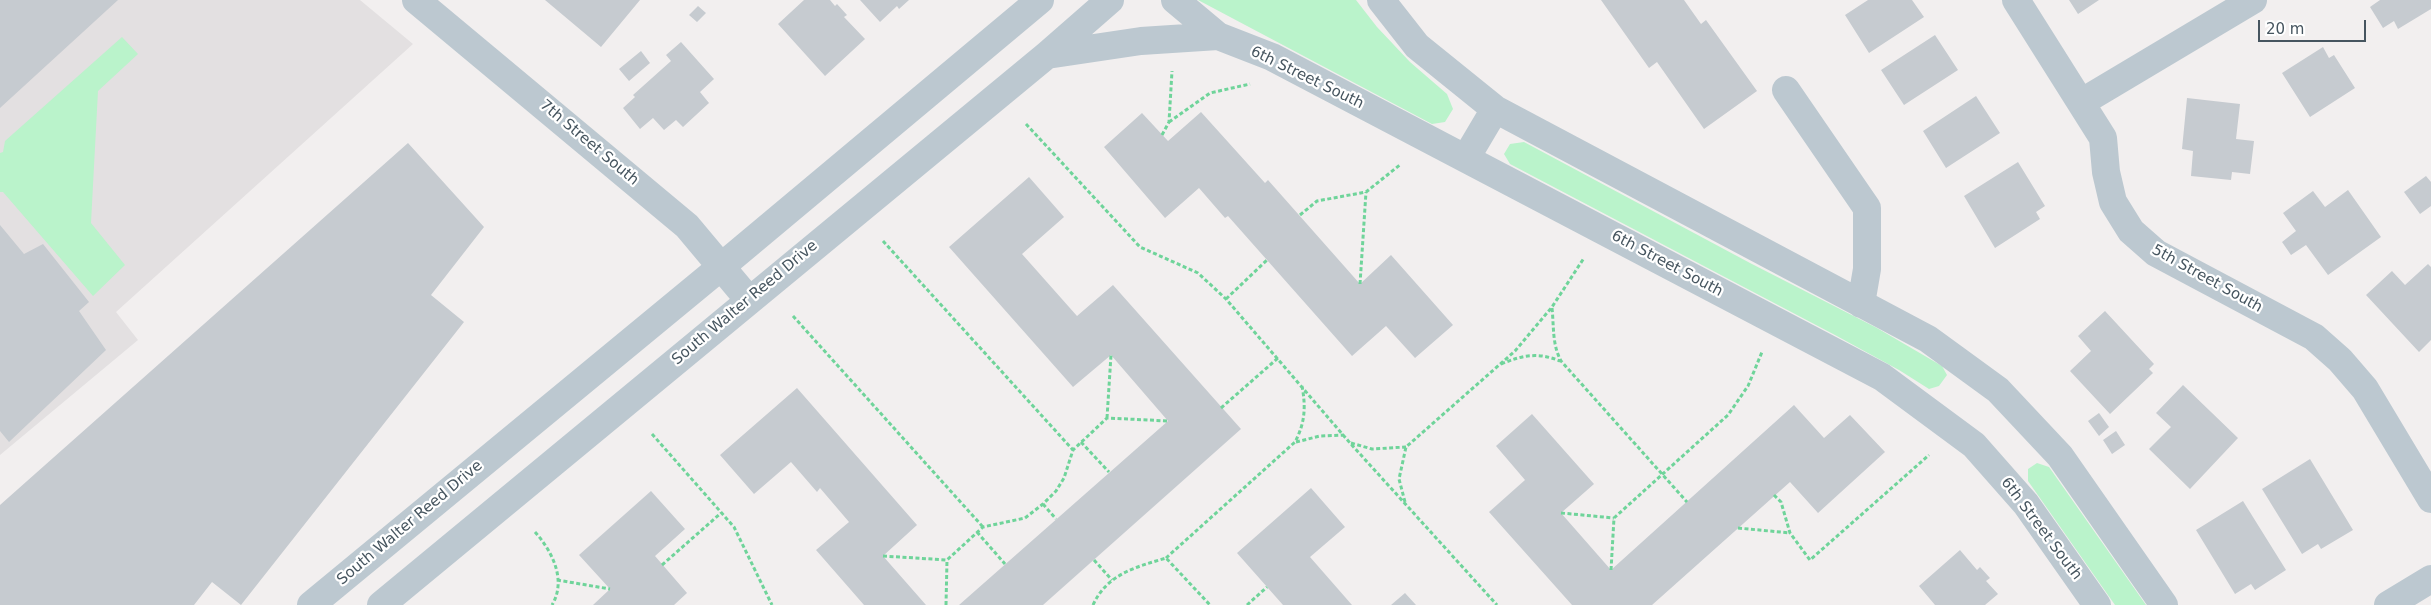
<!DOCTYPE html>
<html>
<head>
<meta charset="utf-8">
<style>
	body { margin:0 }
	#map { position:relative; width:2431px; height:605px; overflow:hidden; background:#f2efef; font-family:"DejaVu Sans",sans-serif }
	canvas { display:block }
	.scale { position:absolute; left:2258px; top:20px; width:108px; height:22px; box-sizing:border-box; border:2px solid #46555f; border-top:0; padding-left:6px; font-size:15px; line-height:18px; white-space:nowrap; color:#46555f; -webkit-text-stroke:4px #fff; paint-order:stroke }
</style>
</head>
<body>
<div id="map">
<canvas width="2431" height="605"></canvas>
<div class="scale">20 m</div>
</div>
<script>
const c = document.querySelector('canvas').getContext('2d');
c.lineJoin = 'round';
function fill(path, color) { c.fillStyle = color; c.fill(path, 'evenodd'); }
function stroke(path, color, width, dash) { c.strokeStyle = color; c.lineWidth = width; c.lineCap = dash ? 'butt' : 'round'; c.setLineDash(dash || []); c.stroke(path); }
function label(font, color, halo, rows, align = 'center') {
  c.font = font + ' "DejaVu Sans",sans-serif'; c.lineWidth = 4.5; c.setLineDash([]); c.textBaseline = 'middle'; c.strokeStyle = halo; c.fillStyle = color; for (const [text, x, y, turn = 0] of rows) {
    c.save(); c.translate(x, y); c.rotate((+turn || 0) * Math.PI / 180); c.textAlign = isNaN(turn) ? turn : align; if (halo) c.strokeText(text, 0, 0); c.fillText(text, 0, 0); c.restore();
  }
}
fill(new Path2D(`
	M0 0H360L413 44 116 312 138 340 0 455Z`), '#e3e0e1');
fill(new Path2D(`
	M1198 0H1356L1377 27 1410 62 1447 94 1453 109 1445 122 1432 124Z
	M122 37 138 54 98 91 91 223 125 265 93 296 3 192H0V153L3 152 5 141Z
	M1524 142 1750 263 1877 328 1942 366 1947 375 1939 386 1929 389 1899 370 1835 335 1510 164 1504 154 1510 144Z
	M2037 463 2049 467 2146 605H2115L2028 481V469Z`), '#baf3cb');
fill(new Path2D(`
	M0 0H118L0 108Z
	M545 0H640L601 47Z
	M804 0H830L835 6 837 4 847 15 844 17 865 39 825 76 778 24Z
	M860 0H909L899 9 897 6 880 22Z
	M1601 0H1684L1701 24 1706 20 1757 91 1704 129 1657 62 1649 68Z
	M1868 0H1912L1924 17 1869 53 1845 15Z
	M2069 0H2099L2078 14Z
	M2380 0H2431V9L2398 29 2394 21 2383 28 2370 7Z
	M698 6 706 13 697 22 689 15Z
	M1935 35 1958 70 1904 105 1881 70Z
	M681 42 714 79 700 92 709 103 683 127 676 120 664 130 653 118 640 129 623 108 635 97 633 95 671 61 666 55Z
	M2323 47 2329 58 2334 55 2355 88 2310 117 2282 73Z
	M641 51 650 63 629 81 619 69Z
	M1976 96 2000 133 1946 168 1923 131Z
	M2187 98 2240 104 2236 139 2254 141 2250 174 2232 172 2231 180 2191 176 2193 151 2182 149Z
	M1201 112 1265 183 1268 180 1360 284 1391 255 1453 325 1415 358 1386 326 1352 356 1228 216 1225 218 1199 188 1165 218 1104 147 1142 113 1168 141Z
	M408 143 484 227 431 295 464 322 241 605 212 582 194 605H0V505Z
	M2018 162 2045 206 2036 212 2040 219 1995 248 1964 196Z
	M2426 176 2431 182V206L2420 214 2404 192Z
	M1029 177 1064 217 1022 254 1077 316 1113 285 1241 429 1043 605H959L1168 421 1111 355 1073 387 949 247Z
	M2348 190 2381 237 2328 275 2306 245 2291 255 2282 242 2296 231 2283 213 2313 191 2325 207Z
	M0 225 24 254 43 244 89 302 79 311 106 350 9 442 0 431Z
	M2428 264 2431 267V340L2419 352 2366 295 2392 271 2405 285Z
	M2105 311 2154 364 2149 369 2153 373 2110 414 2070 371 2091 351 2078 336Z
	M2183 385 2238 438 2190 489 2149 449 2171 427 2156 413Z
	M797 388 917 525 883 556 926 605H864L816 550 849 522 820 488 817 492 791 462 754 494 720 455Z
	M1794 405 1824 438 1850 415 1885 452 1818 513 1790 482 1652 605H1572L1489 512 1525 480 1496 446 1532 414 1594 484 1561 513 1611 570Z
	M2099 413 2109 427 2099 436 2088 421Z
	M2116 431 2125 445 2112 454 2103 440Z
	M2310 459 2353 530 2321 549 2318 544 2302 554 2262 489Z
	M1311 488 1345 527 1310 557 1352 605H1283L1237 553Z
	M651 491 685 529 655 556 687 593 674 605H593L610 589 579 555Z
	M2243 501 2286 570 2255 590 2251 584 2235 594 2196 530Z
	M1960 550 1977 570 1980 567 1990 578 1986 581 1998 594 1985 605H1935L1919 586Z
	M1405 593 1416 605H1391Z`), '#c6cbd0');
stroke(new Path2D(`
	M1169 122 1210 93 1250 84
	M1026 124 1140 247 1198 273 1226 299 1350 443 1497 605
	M1162 135 1169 122 1172 71
	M1300 215 1317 201 1366 192 1401 164
	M883 241 1073 450
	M1360 284 1366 192
	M1226 299 1267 260
	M1552 308C1554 327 1552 344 1561 361L1687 502
	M793 316 983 527
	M1501 364C1523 355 1538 352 1560 361
	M1221 408 1278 358
	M1107 418 1111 355
	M652 434 734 527 772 605
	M1081 442 1109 472
	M1296 442 1320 436 1344 435
	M1351 443 1372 449 1406 447
	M1774 495 1781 502 1790 533 1810 560 1929 455
	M1405 502 1399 479 1406 447 1515 351 1552 307 1584 258
	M1043 504 1056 519
	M1561 513 1614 518
	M1738 528 1790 533
	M535 532C552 551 567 580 552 605
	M977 532 1005 564
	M883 556 947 560 983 527 1025 518 1043 504 1056 491 1064 478 1073 450 1107 418 1168 421
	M1166 558 1295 442C1305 423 1306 407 1302 386
	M1094 560 1112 580
	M662 565 721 513
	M1611 570 1614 518 1728 415 1748 386 1762 352
	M557 580 610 589
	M946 605 947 560
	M1093 605C1107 574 1136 567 1166 558L1210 605
	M1247 605 1267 587`), '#6fd49a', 3, [4, 2.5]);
stroke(new Path2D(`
	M416 0 687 226 749 300
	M1175 0 1218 36 1272 57 1882 377 1974 445 2026 504 2097 605
	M1381 0 1417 46 1495 109 1928 339 1998 390 2060 456 2164 605
	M2016 0 2103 138 2106 172 2113 202 2131 231 2156 253 2314 337 2340 360 2365 389 2431 499
	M1047 55 1141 41 1218 36
	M1786 90 1867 208V269L1861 304
	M2082 102 2253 0
	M1466 158 1495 109
	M311 605 722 266 1040 0
	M381 605 1047 55 1110 0
	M2388 605 2431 579`), '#bcc8d0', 28);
label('15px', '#46555f', '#fff', [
	["6th Street South",1307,78,26],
	["7th Street South",589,143,40],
	["6th Street South",1667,264,28],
	["5th Street South",2207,279,29],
	["South Walter Reed Drive",745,303,-40],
	["South Walter Reed Drive",410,523,-40],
	["6th Street South",2041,529,53]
]);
</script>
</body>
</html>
